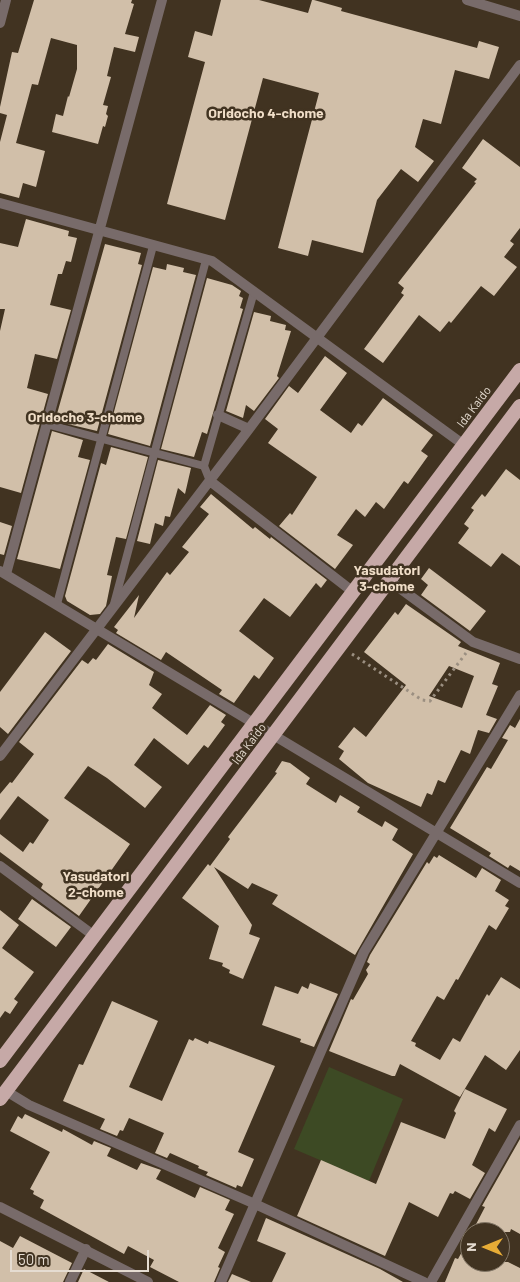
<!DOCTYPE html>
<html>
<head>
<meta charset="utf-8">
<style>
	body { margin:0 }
	#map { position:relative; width:520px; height:1282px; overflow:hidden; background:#413321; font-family:Barlow,sans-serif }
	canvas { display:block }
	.north { position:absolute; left:460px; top:1222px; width:50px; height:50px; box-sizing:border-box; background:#413321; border:1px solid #837767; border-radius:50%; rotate:270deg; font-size:14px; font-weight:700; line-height:20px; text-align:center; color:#e5dcd1 }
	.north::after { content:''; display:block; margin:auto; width:18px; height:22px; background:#e7ac36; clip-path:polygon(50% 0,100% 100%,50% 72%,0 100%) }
	.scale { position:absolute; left:10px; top:1250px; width:139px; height:22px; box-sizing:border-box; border:2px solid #e5dcd1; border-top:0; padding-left:6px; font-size:15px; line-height:18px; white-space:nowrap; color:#e5dcd1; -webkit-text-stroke:4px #413321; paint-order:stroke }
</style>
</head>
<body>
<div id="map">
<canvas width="520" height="1282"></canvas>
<div class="north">N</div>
<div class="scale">50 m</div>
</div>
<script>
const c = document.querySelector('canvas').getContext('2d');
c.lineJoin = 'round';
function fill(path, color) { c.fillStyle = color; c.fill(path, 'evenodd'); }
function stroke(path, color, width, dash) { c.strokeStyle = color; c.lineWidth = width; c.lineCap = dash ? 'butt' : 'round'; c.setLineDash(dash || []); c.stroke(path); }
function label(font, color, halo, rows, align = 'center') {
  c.font = font + ' Barlow,sans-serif'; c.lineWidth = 5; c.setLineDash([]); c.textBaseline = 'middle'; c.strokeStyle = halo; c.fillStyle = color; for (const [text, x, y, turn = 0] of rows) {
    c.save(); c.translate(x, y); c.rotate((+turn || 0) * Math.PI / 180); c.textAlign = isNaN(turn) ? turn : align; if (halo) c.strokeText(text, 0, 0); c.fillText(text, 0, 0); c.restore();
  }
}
fill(new Path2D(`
	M329 1067 403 1099 369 1181 294 1149Z`), '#3d4a24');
fill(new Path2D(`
	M34 0H132L131 3 134 4 125 34 139 37 135 52 114 47 107 76 111 77 103 105 108 106 106 114 108 116 105 127 103 126 98 144 52 132 56 114 63 116 68 96 69 97 77 69V45L51 38 38 85 32 84 16 143 45 151 36 187 23 183 19 198 0 193V142L7 115 0 113V107L12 52 18 53Z
	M221 0H259L308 13 312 0H314L342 8 341 11 477 48 479 41 499 47 489 79 455 70 441 124 423 119 415 147 434 161 418 182 401 169 377 200 363 253 312 240 308 256 278 248 319 93 263 78 225 220 167 204 205 62 188 57 195 31 212 36Z
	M483 139 520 167V228L510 241 514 244 504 257 517 267 494 296 481 286 451 323 449 321 440 332 419 315 383 363 364 349 404 295 401 293 404 288 398 283 476 183 474 182 477 179 462 168Z
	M26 219 69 231 68 236 77 238 71 262 66 261 62 274H58L50 305 71 310 57 359 35 354 27 388 48 394 21 493 0 487V331L5 309H0V243L18 247Z
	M105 244 141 253 138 264 142 265 97 431 55 421Z
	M167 264 184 268 183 272 196 275 150 446 108 434 153 267 166 270Z
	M207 278 232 285 241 291 239 296 243 298 240 308 243 309 207 434 202 432 194 457 161 449Z
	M254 312 271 316 270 321 286 325 285 330 291 331 277 376 279 378 254 411 246 405 243 418 226 411Z
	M325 356 347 373 320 410 351 433 358 423 362 426 383 398 433 435 421 451 428 456 408 484 404 481 384 509 376 502 365 517 356 509 337 535 353 545 335 569 279 526 290 513 292 515 317 477 268 443 278 429 265 419 289 386 298 393Z
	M52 431 83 440 78 457 90 460 60 569 17 559Z
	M111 447 148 457 126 539 116 537 107 575 112 576 106 606 100 614 90 615 67 601 65 596 101 463 106 465Z
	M158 460 191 468 185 494 178 488 170 517 165 516 163 526 155 523 150 544 137 541Z
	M506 469 520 480V566L502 553 491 567 458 543 469 528 464 524 474 510 471 508 482 494 485 497Z
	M211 494 253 529 255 527 270 539 271 537 327 580 321 588 316 583 290 617 264 598 239 631 274 658 259 679 254 675 234 703 219 694 222 690 166 652 161 660 116 633 118 630 114 627 139 595 134 618 167 572 170 575 189 552 182 547 209 514 200 507Z
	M0 522 12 526 4 555 0 554Z
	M429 568 486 611 470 631 421 595 428 585 421 579Z
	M406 604 461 642 458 646 500 663 492 684 498 686 486 715 497 719 489 733 478 730 470 754 461 750 445 783 438 780 432 795 427 793 421 807 368 783 339 759 344 751 338 747 354 727 366 737 406 685 364 652 395 612 398 615ZM449 666 474 676 462 708 429 696Z
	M45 632 71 651 8 734 0 727V692Z
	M108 644 154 672 149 685 162 694 152 708 187 735 210 705 226 715 221 722 225 725 208 748 204 745 188 765 154 738 134 765 162 787 145 808 107 778 88 766 64 798 130 844 79 916 41 888 43 884 0 852V834L23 852 30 842 33 844 49 820 18 796 0 820V794L10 782 12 783 34 754 19 742 82 660 88 664 93 658 96 660Z
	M520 719V871L510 865 508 868 489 856 491 853 450 828 487 767 491 769 508 740 502 738 510 725 515 728Z
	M282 761 290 763 310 778 306 784 336 803 340 795 360 807 357 812 382 827 385 821 398 829 392 840 413 854 355 955 272 904 278 895 252 883 248 889 214 867 252 925 249 934 260 938 243 979 229 973 230 970 222 966 223 963 209 959 219 926 182 898 208 864 210 866 230 839 228 837 277 773 275 772Z
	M439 855 476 878 482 868 501 880 495 891 509 900 505 906 509 908 496 930 489 925 458 980 456 979 444 1000 437 996 411 1041 416 1043 415 1046 440 1060 453 1038 460 1042 487 994 489 996 501 977 520 989V1050L506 1070 485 1055 460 1097 400 1064 395 1076H392L329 1051 351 999 353 1000 368 974 366 970 370 964 367 962 370 955 427 862 429 864 434 856 437 858Z
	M32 899 71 927 56 947 18 919Z
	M0 910 19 925 2 948 34 972 14 999 18 1002 10 1014 5 1011 0 1018Z
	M310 983 338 994 314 1047 300 1042 301 1039 262 1025 275 986 298 994 302 986 308 989Z
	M112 1001 158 1021 129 1087 162 1101 189 1039 193 1041 195 1038 208 1044 209 1041 275 1066 238 1152 254 1159 242 1187 237 1185 236 1188 206 1175 208 1172 198 1168 199 1166 170 1153 167 1158 155 1153 164 1133 129 1118 123 1131 120 1130 117 1136 100 1129 105 1119 63 1101 79 1064 83 1065Z
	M465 1089 507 1109 495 1132 489 1128 472 1165 485 1173 470 1199 455 1191 453 1194 450 1193 438 1217 409 1202 385 1256 297 1216 321 1160 376 1184 401 1122 445 1139 456 1113 454 1111Z
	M25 1114 62 1132 63 1129 92 1145 94 1141 111 1148 107 1156 137 1170 141 1163 161 1170 156 1179 195 1198 200 1187 230 1200 225 1210 234 1214 218 1248 225 1252 218 1267 220 1268 214 1282H179L150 1267 154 1260 128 1246 124 1254 40 1208 44 1200 33 1194 34 1191 30 1189 50 1152 10 1131 18 1116 22 1119Z
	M520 1139V1234L511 1229 510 1232H472L485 1207 482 1206Z
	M266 1218 380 1269 403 1282H272L286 1253 257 1241Z
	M20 1236 72 1263 63 1282H0V1241L13 1248Z
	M470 1237V1262H508L520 1268V1282H445L455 1258 458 1259Z
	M84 1269 109 1282H78Z
	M232 1274 251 1282H228Z`), '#d1bfa9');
stroke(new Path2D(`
	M352 654 422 700 430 701 466 653`), '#9b8f81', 3, [2.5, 4]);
stroke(new Path2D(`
	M46 424 204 466
	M210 481 204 466 254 292
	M57 604 153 246
	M114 604 206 260`), '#786b6a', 8);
stroke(new Path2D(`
	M0 203 212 261 464 445
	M218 415 249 429
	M210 481 352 591
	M0 571 520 883
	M6 574 162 0
	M390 581 473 642 520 659
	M0 756 249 429 520 65
	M0 866 93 935
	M6 1091 29 1105 255 1204 424 1282
	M70 1282 86 1249
	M221 1282 364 952 520 695
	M431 1282 520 1125`), '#786b6a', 10);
stroke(new Path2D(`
	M467 0 520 16
	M0 23 6 0
	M0 1207 148 1282`), '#786b6a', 10);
stroke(new Path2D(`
	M0 1061 520 370
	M0 1099 520 406`), '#c6a9a7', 14);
label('12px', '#e5dcd1', '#413321', [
	["Ida Kaido",474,407,-53],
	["Ida Kaido",249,744,-53]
]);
label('bold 14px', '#f0dec8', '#413321', [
	["Oridocho 4-chome",266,113],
	["Oridocho 3-chome",85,417],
	["Yasudatori",387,570],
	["3-chome",387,586],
	["Yasudatori",96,876],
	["2-chome",96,892]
]);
</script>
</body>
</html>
